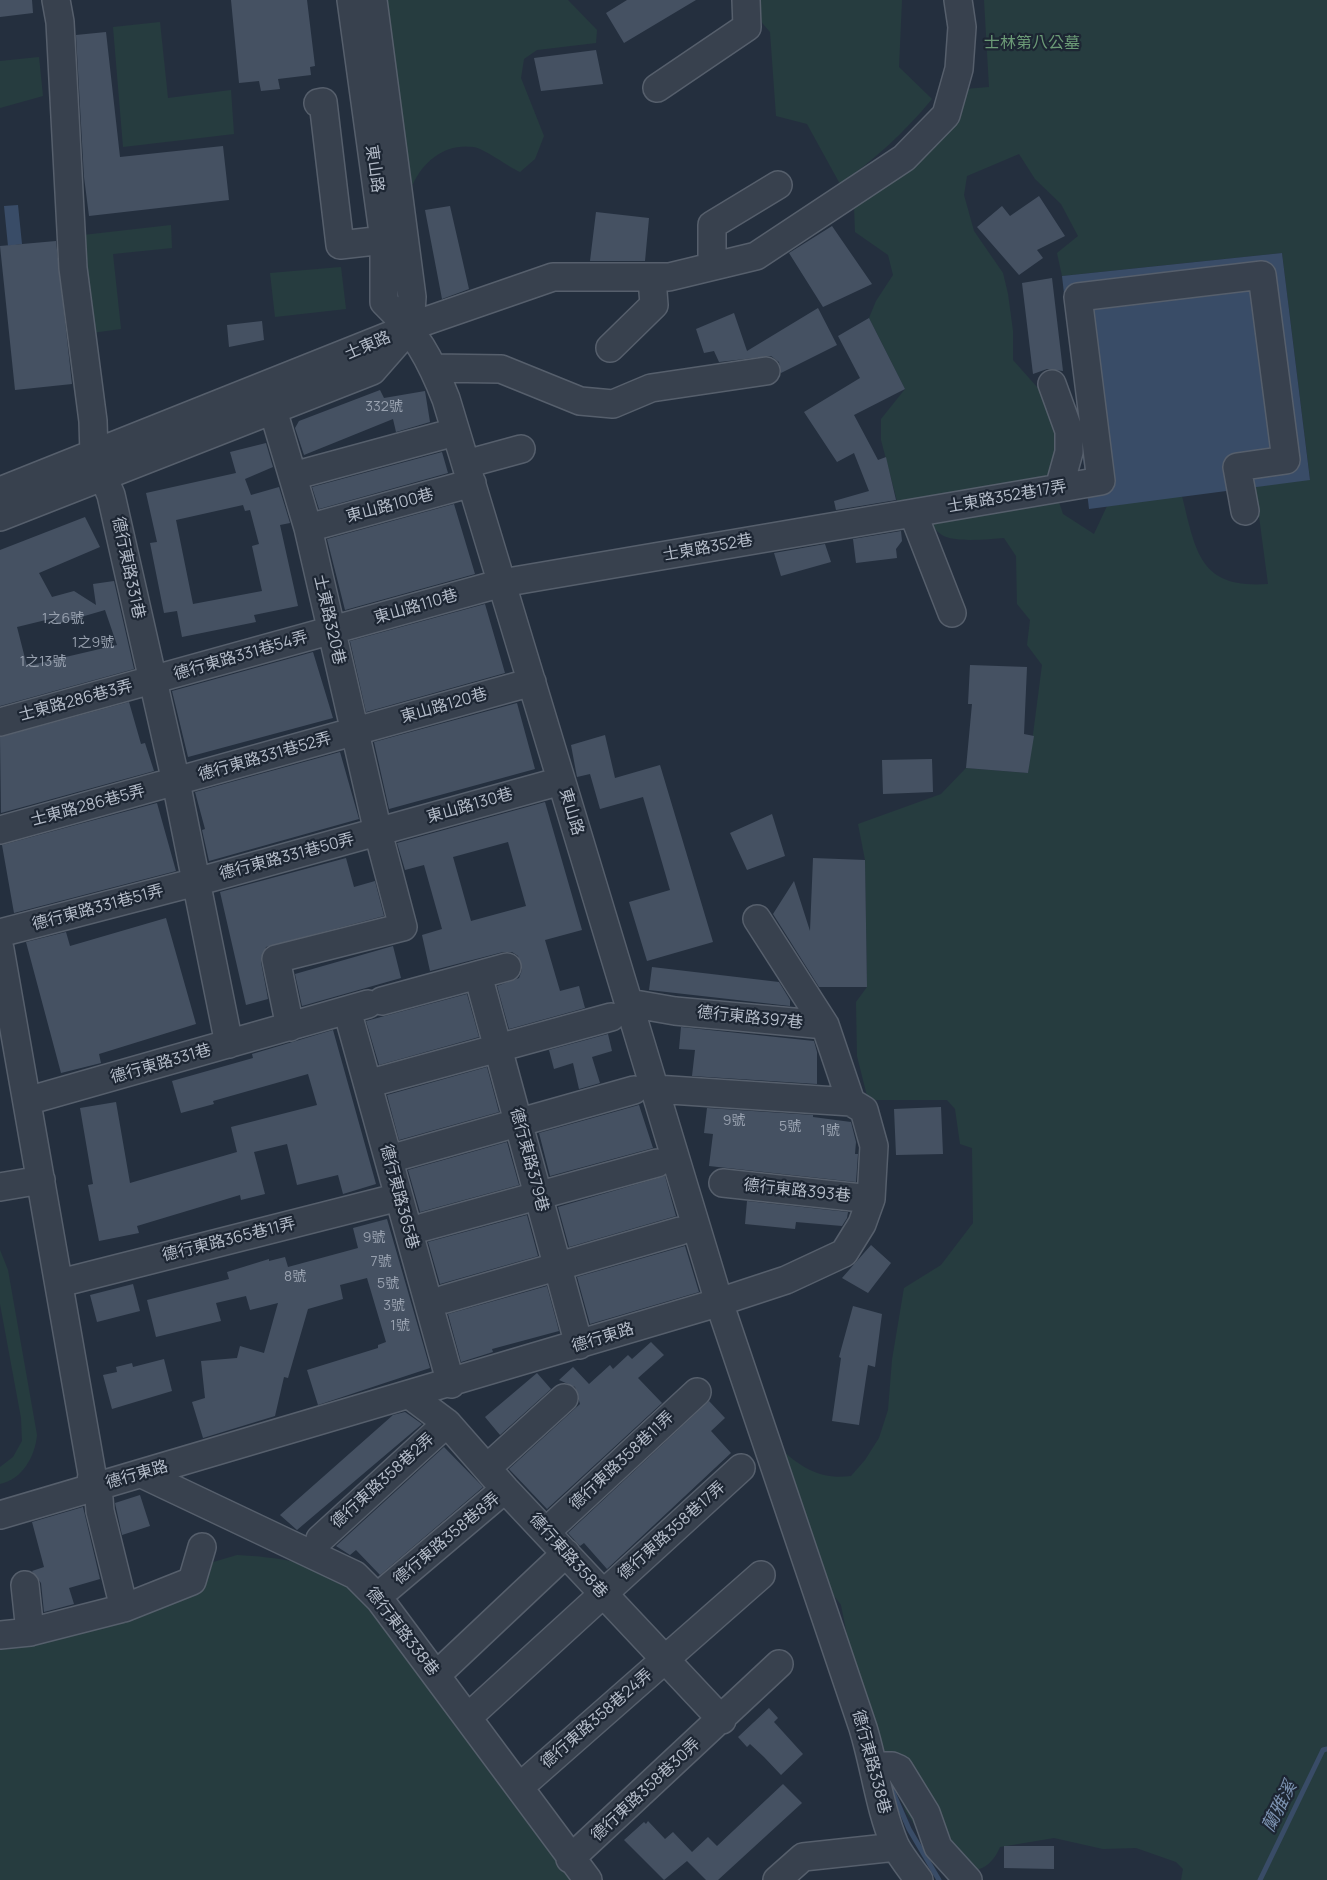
<!DOCTYPE html>
<html>
<head>
<meta charset="utf-8">
<style>
	body { margin:0 }
	canvas { display:block; background:#242f3e }
</style>
</head>
<body>
<canvas width="1327" height="1880"></canvas>
<script>
const c = document.querySelector('canvas').getContext('2d');
c.lineJoin = 'round';
function fill(path, color) { c.fillStyle = color; c.fill(path, 'evenodd'); }
function stroke(path, color, width, dash) { c.strokeStyle = color; c.lineWidth = width; c.lineCap = dash ? 'butt' : 'round'; c.setLineDash(dash || []); c.stroke(path); }
function label(font, color, halo, rows, align = 'center') {
  c.font = font + ' Manrope,"Noto Sans TC",sans-serif'; c.lineWidth = 4.5; c.setLineDash([]); c.textBaseline = 'middle'; c.strokeStyle = halo; c.fillStyle = color; for (const [text, x, y, turn = 0] of rows) {
    c.save(); c.translate(x, y); c.rotate((+turn || 0) * Math.PI / 180); c.textAlign = isNaN(turn) ? turn : align; if (halo) c.strokeText(text, 0, 0); c.fillText(text, 0, 0); c.restore();
  }
}
fill(new Path2D(`
	M380 0H568L597 30 596 43 537 50 524 59 521 78 544 136 535 159 520 172C509 167 483 148 474 147 446 143 424 160 413 184L404 187Z
	M752 0H902L899 67 932 99C904 133 875 159 840 184L807 124 776 116 770 32 757 17Z
	M984 0H1327V1880H1181L1183 1869 1176 1862 1136 1848 1103 1849 1054 1838 1000 1847C988 1875 969 1873 943 1868L906 1812 880 1741 848 1640 841 1605 819 1576 783 1451C803 1469 823 1480 851 1476L865 1460 879 1438 888 1410 892 1360 904 1288 941 1265 973 1223 972 1148 960 1144 955 1109 947 1100H868L857 1056 856 1002 867 987 865 860 858 824 941 794 966 768 1028 773 1042 665 1027 645 1030 620 1017 604 1016 556 1004 538C990 539 954 543 942 535 926 523 918 505 897 501L881 440V419L905 389 869 318 876 301 893 275 888 255 855 232 854 206 894 181 927 122 965 89 989 87ZM1019 154 1035 179 1061 204 1078 236 1057 253 1062 276 1282 253 1310 479 1255 486 1268 584C1200 589 1196 553 1182 496L1107 506 1094 534 1063 514 1051 479 1056 459 1055 427 1045 396 1013 360V331L1008 294 1003 273 974 231 964 195 967 176Z
	M160 22 168 98 231 90 234 134 123 147 113 27Z
	M39 57 43 96 0 108V61Z
	M171 225 172 248 113 254 121 329 84 334 74 236Z
	M341 267 346 309 275 317 270 273Z
	M0 1250 8 1270 37 1435C35 1456 23 1479 0 1484V1467L13 1457 22 1441 21 1418 0 1304Z
	M237 1555C278 1557 313 1563 350 1581L577 1880H0V1626L73 1625 210 1563Z`), '#263c3f');
fill(new Path2D(`
	M18 205 22 244 8 246 4 206Z
	M1282 253 1310 480 1089 509 1062 276Z`), '#394c67');
stroke(new Path2D(`
	M889 1783 909 1829 939 1880
	M1260 1880 1323 1750 1327 1749`), '#394c67', 5);
fill(new Path2D(`
	M0 0H32L33 13 0 17Z
	M231 0H307L315 66 310 67 311 75 278 79 280 89 261 91 259 81 239 83Z
	M627 0H696L624 43 606 13Z
	M106 32 120 157 223 146 229 200 89 216 84 177 76 35Z
	M596 50 603 84 541 91 534 58Z
	M1039 196 1065 236 1037 250 1043 258 1019 275 977 227 1002 206 1010 216Z
	M450 206 469 289 442 299 425 210Z
	M596 212 649 218 645 261H590Z
	M832 226 872 284 823 307 789 253Z
	M56 241 72 384 15 390 0 246Z
	M1052 278 1063 371 1047 369 1033 374 1022 283Z
	M818 308 837 345 781 373 779 362 771 356 719 362 714 351 704 353 696 329 734 313 747 351Z
	M869 318 905 389 854 415 878 460 886 457 896 500 836 510 834 501 869 491 854 453 837 462 804 412 860 378 838 336Z
	M262 321 264 340 229 347 227 325Z
	M380 390 384 398 425 391 430 422 396 432 393 419 304 455 295 428 299 421Z
	M266 443 273 467 245 479 251 495 279 487 290 523 280 525 298 606 254 615 256 622 182 637 177 611 164 613 150 543 157 542 146 493 236 473 230 452ZM243 505 245 511 250 510 259 544 252 546 262 591 193 604 176 520Z
	M442 452 448 473 319 509 312 487Z
	M454 504 475 574 345 610 327 539Z
	M85 517 100 547 39 573 52 597 74 591 96 605 93 584 114 581 134 669 0 706V550ZM105 610 117 645 27 666 17 627 54 618 57 624Z
	M901 531 902 541 896 549 897 558 856 563 853 539Z
	M825 544 831 562 781 576 774 553Z
	M485 604 505 673 366 712 350 641Z
	M313 652 333 718 188 757 172 691Z
	M970 665 1027 667 1024 734 1034 736 1028 773 966 768 972 704H968Z
	M129 702 141 744 145 743 154 771 1 813 0 737Z
	M517 703 535 769 389 809 374 742Z
	M605 735 615 778 660 765 713 942 647 961 629 902 670 890 643 797 600 809 590 774 577 777 571 745Z
	M340 752 359 819 209 861 202 830 205 829 195 792Z
	M932 759 933 792 883 794 882 760Z
	M545 802 582 930 545 940 560 991 579 986 585 1008 509 1029 497 986 519 978 522 970 518 956 512 952H503L430 971 422 935 442 929 424 865 405 870 397 843ZM508 842 526 906 471 921 453 857Z
	M157 803 176 871 14 913 2 845Z
	M772 814 785 856 747 870 730 833Z
	M346 858 354 887 375 881 384 916 266 947 261 962 268 999 246 1005 220 892Z
	M813 858 865 860 867 987H819L773 914 794 881 810 931Z
	M166 918 196 1024 99 1054 101 1063 61 1073 26 942 66 932 70 946Z
	M393 946 401 978 302 1006 295 974Z
	M652 967 779 982 790 1000V1006L649 990Z
	M467 994 479 1037 379 1065 366 1021Z
	M681 1027 814 1041 817 1052V1084L692 1076 695 1050 679 1049Z
	M333 1030 376 1184 343 1194 338 1175 297 1185 287 1144 254 1152 265 1194 241 1200 240 1195 137 1226 139 1233 99 1241 88 1185 93 1184 80 1108 116 1102 130 1183 237 1152 231 1127 317 1105 308 1074 213 1101 214 1104 181 1113 172 1081 253 1058 252 1054Z
	M608 1034 612 1051 592 1057 600 1083 579 1089 573 1063 554 1069 549 1050Z
	M487 1067 499 1112 399 1140 387 1095Z
	M639 1105 653 1148 550 1176 539 1133Z
	M941 1107 943 1154 896 1155 894 1109Z
	M707 1108 813 1115V1117L851 1122 856 1142 855 1154H858L856 1182 709 1166 713 1134 704 1133Z
	M507 1142 519 1185 420 1212 408 1170Z
	M665 1176 676 1216 569 1247 558 1207Z
	M747 1201 848 1212 847 1218 842 1226 796 1222 795 1229 745 1224Z
	M527 1215 538 1256 440 1284 428 1242Z
	M387 1219 430 1368 318 1405 307 1370 378 1348V1345L386 1342 367 1278 340 1285 343 1299 308 1309 288 1378 284 1377 275 1416 203 1438 192 1402 205 1398 201 1361 237 1358 240 1346 264 1353 278 1303 250 1310 246 1296 216 1303 221 1321 156 1337 147 1300 229 1279 227 1272 269 1259V1261L285 1257 288 1267 358 1248 353 1228Z
	M871 1245 891 1263 868 1293 842 1278Z
	M685 1246 699 1292 590 1324 577 1277Z
	M133 1284 140 1311 97 1322 90 1295Z
	M547 1286 559 1331 492 1349 493 1352 461 1362 448 1314Z
	M853 1306 882 1314 875 1367 868 1365 859 1425 832 1421 841 1358 839 1357Z
	M651 1342 664 1355 638 1378 662 1403 547 1509 509 1469 580 1404 575 1387 559 1380 573 1367 589 1384 610 1365 613 1369 628 1355 632 1359Z
	M164 1359 172 1391 112 1409 103 1375 117 1372 116 1367 132 1363 133 1367Z
	M537 1373 551 1389 500 1435 485 1417Z
	M709 1401 725 1418 711 1431 731 1453 607 1569 584 1543 580 1546 568 1533Z
	M405 1412 422 1424 297 1530 280 1515 393 1415Z
	M444 1447 483 1487 380 1575 356 1550 350 1555 336 1546Z
	M140 1495 150 1526 122 1535 115 1503Z
	M83 1507 100 1579 69 1588 74 1604 44 1612 41 1583 32 1571 44 1567 32 1522Z
	M769 1708 778 1718 774 1722 803 1754 781 1775 764 1757 750 1744 747 1747 738 1737Z
	M783 1784 802 1803 718 1880H706L687 1861 664 1880 624 1840 644 1822 646 1824 648 1821 665 1839 673 1832 692 1852 708 1837 717 1846Z
	M1004 1846H1054V1869L1004 1868Z`), '#455162');
const minor = new Path2D(`
	M56 0 60 22 73 268 93 421 94 455 111 495 176 782 229 1044
	M351 0 384 240V302C416 333 430 358 446 399L719 1302 863 1728C875 1767 879 1807 895 1845 901 1857 911 1869 919 1880
	M373 0 412 297 410 328
	M657 88 747 27 746 0
	M318 103 323 102 340 245 384 240
	M712 266V225L778 185
	M610 348 654 305 652 278
	M434 368 501 369 580 401 613 404 651 388 766 371
	M1052 384 1069 431V452L1059 488
	M273 410 308 528 378 832 403 927 276 959 290 1027
	M466 464 521 449
	M293 476 455 432
	M0 491 426 321 553 277H669L756 256 904 158 946 115 959 69 962 27 958 0
	M913 513 952 613
	M0 517 372 371 407 331
	M308 528 472 483
	M0 722 502 583 1101 481 1078 297 1262 275 1286 460 1237 467 1245 511
	M0 830 532 682
	M0 933 196 882 561 781
	M0 949 92 1474 90 1489
	M478 975 579 1345
	M382 1001 507 967
	M629 1003 675 1011 825 1025
	M347 1010 451 1384
	M378 1081 611 1017
	M655 1089 851 1102
	M27 1101 368 1004
	M400 1156 634 1090
	M723 1183 871 1199
	M0 1187 41 1180
	M424 1227 657 1163
	M60 1283 399 1197
	M445 1299 680 1231
	M411 1396 447 1423 505 1489 722 1720
	M487 1468 564 1398
	M142 1474 355 1575 380 1600 588 1880
	M0 1515 710 1305 786 1280 844 1253 862 1224 871 1199 874 1146 864 1110 851 1102 825 1025 757 919
	M547 1531 697 1392
	M320 1539 447 1423
	M25 1585 30 1632
	M388 1588 505 1489
	M124 1608 192 1581 202 1547
	M0 1635 30 1632 124 1608 100 1511 98 1486
	M445 1667 566 1553
	M477 1709 741 1468
	M874 1766H892L899 1769 926 1813 938 1847 968 1880
	M530 1778 761 1575
	M570 1859 779 1664
	M777 1880 803 1857 896 1847`);
stroke(minor, '#565f6c', 30);
stroke(minor, '#38414e', 27);
label('14px', '#98a1af', null, [
	["332號",384,407],
	["1之6號",63,619],
	["1之9號",93,643],
	["1之13號",43,662],
	["9號",734,1121],
	["5號",790,1127],
	["1號",830,1131],
	["9號",374,1238],
	["7號",381,1262],
	["8號",295,1277],
	["5號",388,1284],
	["3號",394,1306],
	["1號",400,1326]
]);
label('16px', '#6b9a76', '#1d2633', [
	["士林第八公墓",1032,44]
]);
label('16px', '#b4bcc9', '#1d2633', [
	["東山路",374,169,82],
	["士東路",368,346,-23],
	["士東路352巷17弄",1007,497,-10],
	["東山路100巷",390,506,-15],
	["士東路352巷",708,548,-10],
	["德行東路331巷",128,568,78],
	["東山路110巷",416,607,-16],
	["士東路320巷",329,620,77],
	["德行東路331巷54弄",241,656,-16],
	["士東路286巷3弄",76,701,-15],
	["東山路120巷",444,706,-16],
	["德行東路331巷52弄",265,757,-16],
	["士東路286巷5弄",88,806,-15],
	["東山路130巷",470,806,-16],
	["東山路",571,812,73],
	["德行東路331巷50弄",287,857,-15],
	["德行東路331巷51弄",98,908,-15],
	["德行東路397巷",750,1018,6],
	["德行東路331巷",161,1064,-16],
	["德行東路379巷",529,1160,75],
	["德行東路393巷",797,1191,6],
	["德行東路365巷",399,1197,75],
	["德行東路365巷11弄",229,1240,-14],
	["德行東路",603,1338,-17],
	["德行東路358巷11弄",622,1461,-43],
	["德行東路",137,1475,-16],
	["德行東路358巷2弄",383,1481,-42],
	["德行東路358巷17弄",672,1531,-42],
	["德行東路358巷8弄",447,1539,-40],
	["德行東路358巷",568,1556,48],
	["德行東路338巷",402,1632,52],
	["德行東路358巷24弄",597,1719,-41],
	["德行東路338巷",871,1762,75],
	["德行東路358巷30弄",646,1790,-43]
]);
label('italic 18px', '#7c92b1', '#1d2633', [
	["蘭雅溪",1280,1807,-63]
]);
</script>
</body>
</html>
